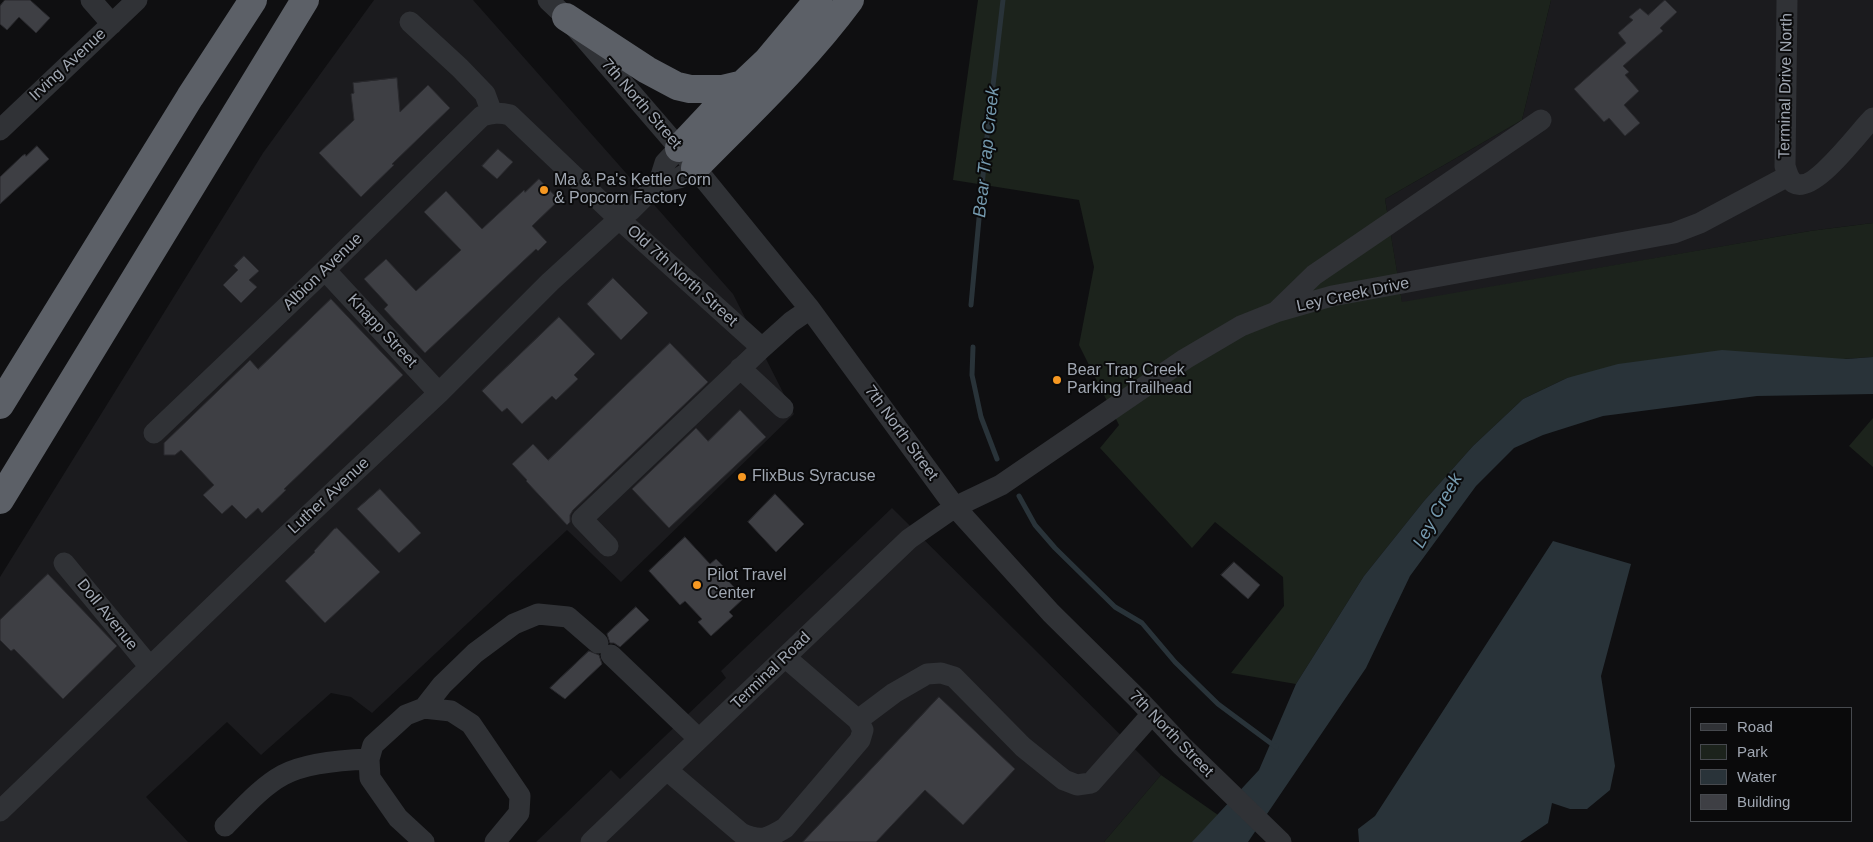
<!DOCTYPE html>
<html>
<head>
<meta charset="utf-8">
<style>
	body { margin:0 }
	#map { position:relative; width:1873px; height:842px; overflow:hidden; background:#0f0f11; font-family:Helvetica,sans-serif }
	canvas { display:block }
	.legend { position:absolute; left:1690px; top:707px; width:162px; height:115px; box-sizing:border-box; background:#0a0a0b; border:1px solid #46494e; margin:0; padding:6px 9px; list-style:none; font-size:15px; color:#a0a7b2 }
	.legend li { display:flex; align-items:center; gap:10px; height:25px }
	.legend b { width:25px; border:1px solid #46494e }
</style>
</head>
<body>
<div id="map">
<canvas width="1873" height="842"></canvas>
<ul class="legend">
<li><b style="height:6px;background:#303236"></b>Road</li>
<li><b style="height:14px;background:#1c231c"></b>Park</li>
<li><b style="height:14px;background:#293339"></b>Water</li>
<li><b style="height:14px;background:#3e3f44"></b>Building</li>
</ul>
</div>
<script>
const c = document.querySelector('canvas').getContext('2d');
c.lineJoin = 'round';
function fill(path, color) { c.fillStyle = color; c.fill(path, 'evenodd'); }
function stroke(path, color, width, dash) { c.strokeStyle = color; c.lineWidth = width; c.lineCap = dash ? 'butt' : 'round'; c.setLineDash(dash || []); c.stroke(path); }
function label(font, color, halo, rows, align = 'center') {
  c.font = font + ' Helvetica,sans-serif'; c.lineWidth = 4; c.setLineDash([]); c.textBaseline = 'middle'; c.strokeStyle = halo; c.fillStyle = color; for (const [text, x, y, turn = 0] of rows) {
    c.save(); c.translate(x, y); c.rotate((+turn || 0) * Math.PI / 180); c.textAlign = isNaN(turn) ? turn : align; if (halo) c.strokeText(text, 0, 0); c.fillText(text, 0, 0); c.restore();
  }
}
fill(new Path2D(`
	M374 0H473L733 294 794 414 621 582 567 530 372 713 351 697 331 693 261 755 227 722 146 797 188 842H0V577L263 153Z
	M1551 0H1873V223L1810 231 1402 303 1385 199 1522 120Z
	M892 508 1161 775 1104 842H536L611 770 620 779 726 678 721 671Z`), '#1b1b1e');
fill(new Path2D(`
	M978 0H1551L1522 120 1385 199 1402 302 1810 231 1873 223V357L1567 378 1523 399 1473 446 1424 501 1364 576 1296 684 1231 673 1284 606 1283 577 1215 522 1192 548 1100 448 1119 425 1079 345 1094 267 1079 200 953 180Z
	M1873 418V467L1849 446Z
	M1161 775 1228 822 1200 842H1104Z`), '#1c231c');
fill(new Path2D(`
	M1722 350 1846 359 1873 357V394L1757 396 1603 416 1543 435 1514 448 1476 486 1410 576 1366 668 1248 842H1192L1259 770 1296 684 1364 576 1424 501 1473 446 1523 399 1567 378 1618 364Z
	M1553 541 1631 564 1601 676 1615 766 1610 790 1587 809H1570L1552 803 1548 823 1520 842H1359L1358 829 1375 816Z`), '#293339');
stroke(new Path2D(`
	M971 305 985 154 1003 0
	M973 347 972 375 981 417 997 459
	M1019 496 1035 525 1055 548 1115 607 1142 623 1175 662 1218 704 1276 747`), '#293339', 5);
const building = new Path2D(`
	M5 0H30L50 18 36 33 19 17 7 30 0 24V6Z
	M1665 0 1677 12 1660 28 1663 31 1623 66 1629 72 1625 75 1639 91 1624 105 1640 123 1625 136 1609 118 1604 122 1574 89 1626 43 1618 33 1633 20 1629 17 1640 8 1648 15Z
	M397 78 400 112 428 85 450 108 392 164 394 165 361 197 319 153 354 120 351 94 354 93 353 83Z
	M37 146 49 159 0 204V177L22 156 25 154 26 156Z
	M498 149 513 162 497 179 482 166Z
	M539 179 559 200 532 226 547 242 538 251 536 249 425 353 384 309 388 305 364 279 386 259 416 291 461 250 424 212 446 191 482 229 524 190 525 192Z
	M244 256 259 271 249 280 257 287 241 303 223 285 238 270 234 266Z
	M613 278 648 313 621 340 587 304Z
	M331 299 403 375 284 489 286 490 262 513 258 508 246 519 232 505 222 514 203 495 214 485 181 450 175 455H164V443L250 360 258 369Z
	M559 317 595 354 574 375 578 379 556 400 552 396 522 424 507 408 502 412 482 391Z
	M670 343 708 382 573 510 570 515V522L567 525 526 481 527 480 512 464 533 444 548 460Z
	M740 410 766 437 669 528 632 489 696 428 708 441Z
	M380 489 421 533 399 553 357 509Z
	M775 494 804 524 776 552 748 522Z
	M337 528 380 572 325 623 285 581 315 552 314 551 325 539 334 529Z
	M685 537 710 564 716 559 725 568 720 572 744 598 729 612 733 616 711 636 698 622 702 619 685 601 680 605 649 571Z
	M1234 562 1260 585 1248 599 1221 575Z
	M48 574 117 646 63 699 14 649 11 651 0 640V620Z
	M636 607 649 620 620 647 614 643H610L607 634Z
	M589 651 599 655 602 664 565 699 550 688Z
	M939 697 1015 769 963 825 925 790 876 842H803Z`);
fill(building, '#3e3f44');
stroke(building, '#29292d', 1);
stroke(new Path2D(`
	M91 0 112 24
	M548 0 566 17 679 148 810 309 955 507 1051 613 1137 698 1182 746 1281 842
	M1787 0 1785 166C1787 172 1788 179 1794 183 1814 195 1860 130 1873 118
	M410 22 460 68 485 94 492 113
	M0 130 137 0
	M659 182 679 178 695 168
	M325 270 439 393
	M1278 310 1314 275 1541 120
	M740 368 783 408
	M154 433 325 270 482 116C492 113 499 112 510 115L619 219 762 348 791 322 810 309
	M608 546 582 519 762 348
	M64 563 150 667
	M611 655 699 739
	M424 708 442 685 475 653 514 624 538 614 568 617 598 643
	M858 720 894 693 927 674 941 673 954 677 1023 747 1064 780 1077 785 1091 783 1152 714
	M667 770 741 833C761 842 767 839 785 828L860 740 863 730 858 720 785 657
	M0 811 283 539 439 393 550 282 619 219 631 210 659 182 665 163 679 148
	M225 826C243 808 261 787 283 775 305 763 344 760 369 759
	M424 842 398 818 370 778 369 759 373 745 406 715 424 708 451 711 471 724 520 796 519 813 495 842
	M591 842 909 539 955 507 1001 485 1185 359 1241 326 1276 312 1332 296 1674 233 1700 223 1788 176`), '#303236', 21);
stroke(new Path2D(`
	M566 17 647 70 677 86 690 89H722L743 84
	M679 148 711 114 767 61 818 0
	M695 168C748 114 805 61 850 0
	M0 405 190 97 253 0
	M0 500 305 0`), '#5c6067', 28);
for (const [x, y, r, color] of [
	[544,190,5,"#f69822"],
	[1057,380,5,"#f69822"],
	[742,477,5,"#f69822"],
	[697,585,5,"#f69822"]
]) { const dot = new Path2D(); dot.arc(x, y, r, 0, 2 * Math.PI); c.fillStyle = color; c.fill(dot); stroke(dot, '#0a0a0b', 2); }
label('16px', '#a0a7b2', '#0a0a0b', [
	["Irving Avenue",68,65,-43],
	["Terminal Drive North",1786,86,-89],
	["7th North Street",641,104,49],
	["Albion Avenue",323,272,-44],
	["Old 7th North Street",682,276,42],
	["Ley Creek Drive",1353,295,-12],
	["Knapp Street",382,331,47],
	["7th North Street",901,433,54],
	["Luther Avenue",329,496,-43],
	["Doll Avenue",107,615,51],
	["Terminal Road",771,671,-44],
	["7th North Street",1171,734,46]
]);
label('16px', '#a0a7b2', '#0a0a0b', [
	["Ma & Pa's Kettle Corn",554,181],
	["& Popcorn Factory",554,199],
	["Bear Trap Creek",1067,371],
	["Parking Trailhead",1067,389],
	["FlixBus Syracuse",752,477],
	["Pilot Travel",707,576],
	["Center",707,594]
], 'left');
label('italic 18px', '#759aaf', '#0a0a0b', [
	["Bear Trap Creek",987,152,-84],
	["Ley Creek",1438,511,-61]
]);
</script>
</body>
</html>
